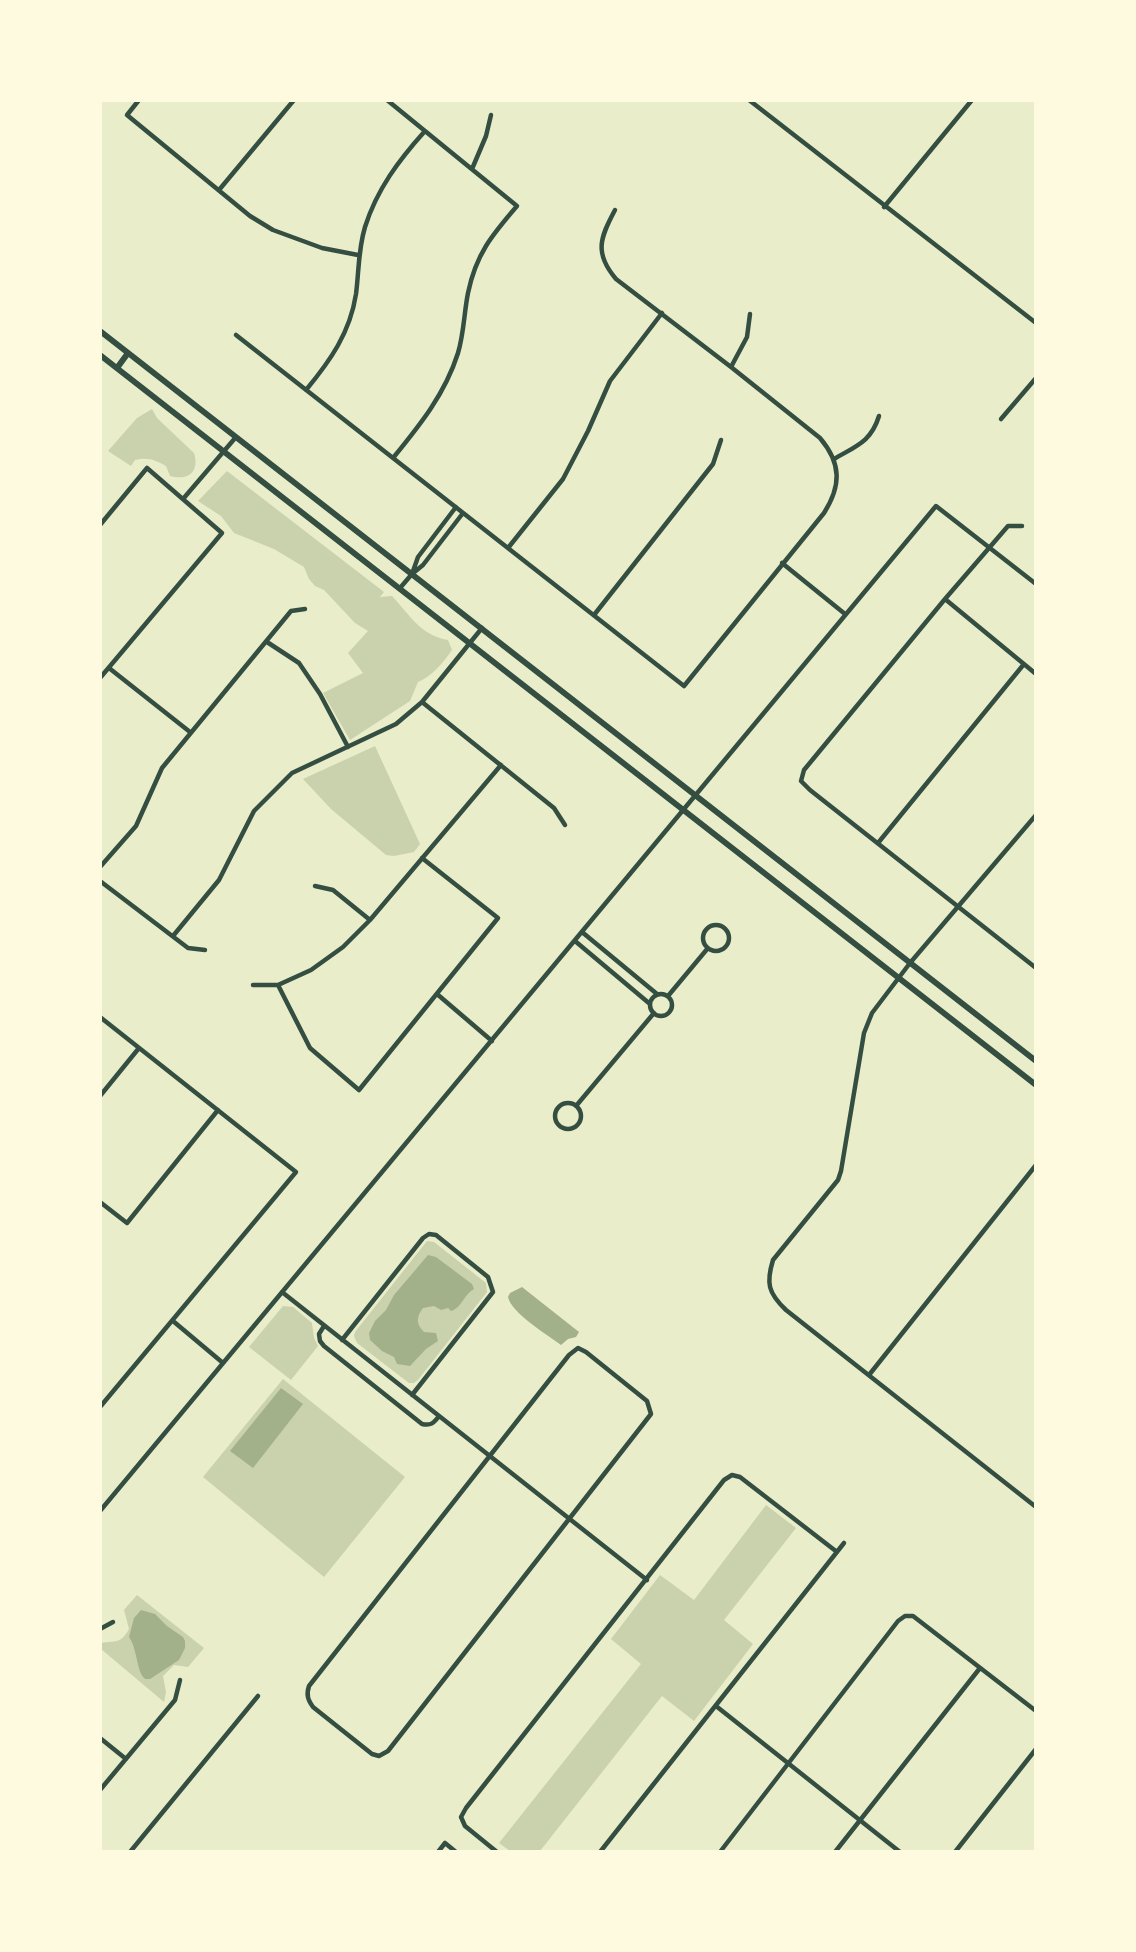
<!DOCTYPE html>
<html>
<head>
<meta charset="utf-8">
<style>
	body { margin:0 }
	#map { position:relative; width:1136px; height:1952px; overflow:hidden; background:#e9edc9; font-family:"Roboto Condensed",sans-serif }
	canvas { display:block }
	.frame { position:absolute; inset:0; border:102px solid #fefae0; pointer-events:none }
</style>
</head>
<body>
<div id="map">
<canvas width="1136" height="1952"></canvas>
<div class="frame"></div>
</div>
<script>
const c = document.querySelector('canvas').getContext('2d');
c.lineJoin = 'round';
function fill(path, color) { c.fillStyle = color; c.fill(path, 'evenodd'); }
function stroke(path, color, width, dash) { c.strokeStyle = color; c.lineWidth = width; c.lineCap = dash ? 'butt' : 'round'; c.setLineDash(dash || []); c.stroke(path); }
fill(new Path2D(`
	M152 409 157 418 194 453C200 472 188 481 170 476L166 466C155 460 148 457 135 460L131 466 108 451 137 418Z
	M227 471 384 592 380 597 392 596C410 615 420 635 448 640L452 650C444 662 432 676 418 682L410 701 350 740 323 693 363 673 348 653 368 631 355 623 324 590 315 586 309 579 304 567 274 549 234 533 221 516 198 501Z
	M375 746 420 844 414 852 394 856 386 855 331 809 303 779Z
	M427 1241 434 1242 486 1283 487 1292 418 1380 414 1383H409L357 1343 354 1336 355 1332Z
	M283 1306 293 1307 312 1323 314 1338 318 1346 291 1380 249 1347Z
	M283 1379 405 1477 324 1577 203 1477Z
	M766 1505 796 1528 724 1620 753 1644 694 1721 662 1696 540 1851H510L499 1843 641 1664 611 1639 660 1575 694 1600Z
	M137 1595 204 1648 188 1667 174 1665 163 1676 166 1692 164 1702 101 1649V1643C116 1640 120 1645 129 1629L124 1610Z`), '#cad2ad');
fill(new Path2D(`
	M428 1255 436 1257 472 1284 474 1289C463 1295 463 1307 451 1311L448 1308 441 1310 434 1306 423 1308C416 1317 416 1324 424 1332L436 1333 438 1341 426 1349 410 1366 397 1364 394 1357 382 1351 370 1340 369 1333 375 1321 386 1310 394 1295Z
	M522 1287 579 1332 576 1337 568 1339 561 1345C548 1335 511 1313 508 1297L510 1293Z
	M281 1388 303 1404 253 1468 230 1451Z
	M141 1610 155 1614 167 1626 183 1637 185 1641V1648L179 1660 150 1679H145C136 1671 138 1650 129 1637L134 1618Z`), '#a3b18a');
stroke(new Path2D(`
	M139 100 127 115 250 216 273 230 322 248 358 255
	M387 100 517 206C492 235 476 254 468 293 464 313 464 333 458 353 445 394 420 425 393 458
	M749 100 1036 323
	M472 169 486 136 491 115
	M219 190 294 100
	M884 207 972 100
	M236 335 684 686 824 513C841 486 842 464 820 438L731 367 616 279C594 253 600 238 615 210
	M731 367 747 337 750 314
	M306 390C330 361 350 333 356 294 359 271 358 250 365 227 377 189 399 160 425 131
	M1001 419 1036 378
	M834 459C856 446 871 442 879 416
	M183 499 236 437
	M100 525 147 468 222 533 100 678
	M1022 526H1008L945 599 804 770 801 781 810 790 1036 968
	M508 548 563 479 588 431 610 381 662 313
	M782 563 845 614
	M412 574 418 557 456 507
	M400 588 412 574 423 565 463 513
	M945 599 1036 674
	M594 615 713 464 721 440
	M267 642 299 663 320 694 348 747
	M109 668 190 732
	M422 702 554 808 565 825
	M1036 815 910 963 872 1013 864 1033 841 1171 838 1180 773 1260C766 1283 768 1293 786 1310L1036 1507
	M878 843 1024 664
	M100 867 136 826 162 768 291 611 305 609
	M100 881 188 948 205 950
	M315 886 333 890 370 920
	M703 938a13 13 0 1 1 26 0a13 13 0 1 1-26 0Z
	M582 932 657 994
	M173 936 219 880 254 811 292 773 396 724 422 702 482 628
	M575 941 650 1004
	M253 985H278L311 970 343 947 370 920 501 765
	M278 985 310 1048 359 1090 498 918 422 858
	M437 994 492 1041
	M650 1005a11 11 0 1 1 22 0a11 11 0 1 1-22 0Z
	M668 996 708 948
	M100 1017 296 1172 100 1407
	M100 1096 139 1048
	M555 1116a13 13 0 1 1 26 0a13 13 0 1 1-26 0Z
	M576 1106 654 1013
	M100 1202 127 1223 218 1110
	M282 1292 647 1580
	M173 1321 223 1363
	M324 1326 319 1334 320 1341 324 1346 422 1424C431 1426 434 1423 439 1416
	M342 1340 423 1238 429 1234 436 1235 488 1277 493 1292 412 1395
	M578 1348 586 1352 647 1401 651 1414 388 1751 379 1756 372 1754 313 1707C308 1700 306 1695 309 1686L569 1355Z
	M869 1375 1036 1165
	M100 1511 936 506 1036 584
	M100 1629 113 1622
	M716 1706 900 1852
	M100 1738 126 1759
	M100 1790 175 1700 180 1680
	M130 1852 258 1696
	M438 1852 445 1843 456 1852
	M497 1852 465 1826 461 1817 466 1808 724 1480 732 1475 740 1477 837 1552
	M600 1852 844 1543
	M720 1852 898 1621 905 1616H913L1036 1711
	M835 1852 980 1668
	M955 1852 1036 1749`), '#344e41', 4.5);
stroke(new Path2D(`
	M100 331 1036 1061
	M100 355 1036 1085
	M117 368 128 353`), '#344e41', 6);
</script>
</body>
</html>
